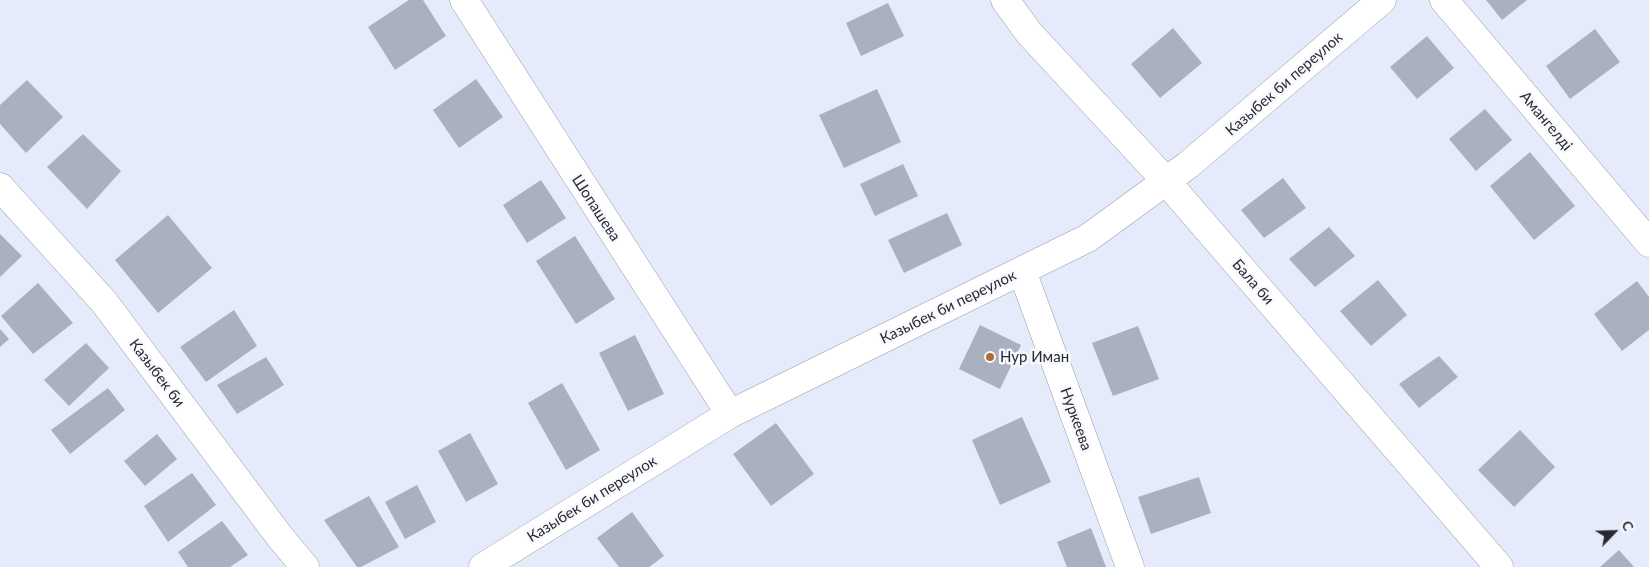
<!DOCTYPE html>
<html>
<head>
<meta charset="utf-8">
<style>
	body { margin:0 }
	#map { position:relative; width:1649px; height:567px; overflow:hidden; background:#e6ebfb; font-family:Lato,sans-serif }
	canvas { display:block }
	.north { position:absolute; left:1589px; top:507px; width:50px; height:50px; -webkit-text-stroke:4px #f7f9ff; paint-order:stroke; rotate:66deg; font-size:14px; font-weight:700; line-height:20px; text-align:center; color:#282a2f }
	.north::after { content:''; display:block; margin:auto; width:18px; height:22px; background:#282a2f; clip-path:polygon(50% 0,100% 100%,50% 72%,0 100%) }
</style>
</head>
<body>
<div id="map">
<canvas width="1649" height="567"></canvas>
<div class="north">С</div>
</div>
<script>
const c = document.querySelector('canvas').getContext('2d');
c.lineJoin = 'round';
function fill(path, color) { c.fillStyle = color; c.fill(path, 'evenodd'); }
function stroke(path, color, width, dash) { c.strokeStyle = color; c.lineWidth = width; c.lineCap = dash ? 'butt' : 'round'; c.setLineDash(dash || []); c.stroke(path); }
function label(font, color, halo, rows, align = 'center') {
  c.font = font + ' Lato,sans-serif'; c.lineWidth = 5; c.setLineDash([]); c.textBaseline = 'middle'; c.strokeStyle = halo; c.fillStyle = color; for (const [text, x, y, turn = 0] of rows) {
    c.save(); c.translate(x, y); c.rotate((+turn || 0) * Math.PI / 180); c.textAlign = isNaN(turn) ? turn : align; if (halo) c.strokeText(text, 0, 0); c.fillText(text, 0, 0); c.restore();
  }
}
fill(new Path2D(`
	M409 0H423L446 36 395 70 368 27Z
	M1486 0H1527L1502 20Z
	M888 3 904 36 861 56 846 23Z
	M1173 28 1202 63 1160 98 1131 64Z
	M1595 29 1620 62 1570 99 1546 66Z
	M1427 36 1454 68 1417 99 1390 67Z
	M476 79 503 117 459 148 433 110Z
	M27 80 63 117 26 153 0 124V105Z
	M877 89 901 142 844 168 819 115Z
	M1485 109 1512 140 1476 171 1449 139Z
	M83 134 121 171 87 209 47 167Z
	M1530 152 1575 206 1534 240 1490 186Z
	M903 164 918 196 875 216 860 184Z
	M1283 178 1306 208 1264 238 1241 210Z
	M541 180 566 218 527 243 503 205Z
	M947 213 962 245 904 273 888 240Z
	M168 215 212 268 158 313 115 260Z
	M1329 227 1355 256 1315 287 1289 259Z
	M0 234 22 256 0 277Z
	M575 236 615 299 576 324 536 261Z
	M1378 280 1407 315 1371 346 1340 311Z
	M1637 281 1649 297V330L1622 351 1594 314Z
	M38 283 73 323 33 354 1 316Z
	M234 310 257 346 206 382 180 347Z
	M980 325 1021 345 1000 389 959 369Z
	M1138 326 1159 379 1113 396 1092 343Z
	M0 329 9 339 0 347Z
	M635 335 664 394 628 411 599 353Z
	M86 343 109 368 69 406 44 380Z
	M1439 356 1458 377 1419 408 1399 384Z
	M266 357 284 385 237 414 217 385Z
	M562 383 600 450 566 470 528 403Z
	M108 388 125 410 70 454 51 430Z
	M1022 417 1051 482 1000 505 972 440Z
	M776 423 814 474 771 506 733 454Z
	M1520 430 1555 467 1514 507 1478 470Z
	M470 433 498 484 466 502 438 451Z
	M157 434 177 459 145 486 124 461Z
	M192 473 216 505 168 542 144 506Z
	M1199 477 1211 513 1151 534 1138 497Z
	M417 485 436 522 405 539 385 502Z
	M369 496 399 547 361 567H357L324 520Z
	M632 512 664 556 649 567H619L597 538Z
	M222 521 248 555 230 567H188L178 552Z
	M1091 528 1106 567H1067L1057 542Z
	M1619 550 1634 567H1600Z`), '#aab0be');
const minor = new Path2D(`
	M464 0 730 414
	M1005 0 1029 33 1166 181 1499 567
	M1444 0 1649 243
	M0 187 104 302 280 537 305 567
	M1022 271 1130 567
	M483 567 730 414 1088 238 1188 165 1382 0`);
stroke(minor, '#999ead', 29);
stroke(minor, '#fff', 28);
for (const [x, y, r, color] of [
	[990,357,5,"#ac6c34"]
]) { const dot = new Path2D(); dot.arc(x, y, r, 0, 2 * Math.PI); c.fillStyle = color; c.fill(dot); stroke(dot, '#f7f9ff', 2); }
label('15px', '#282a2f', '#f7f9ff', [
	["Казыбек би переулок",1284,84,-41],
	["Амангелді",1546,121,50],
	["Шопашева",596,208,57],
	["Бала би",1253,282,49],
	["Казыбек би переулок",948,307,-26],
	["Казыбек би",157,373,53],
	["Нуркеева",1076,419,70],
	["Казыбек би переулок",592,499,-32]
]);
label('15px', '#282a2f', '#f7f9ff', [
	["Нур Иман",1000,357]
], 'left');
</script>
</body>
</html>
